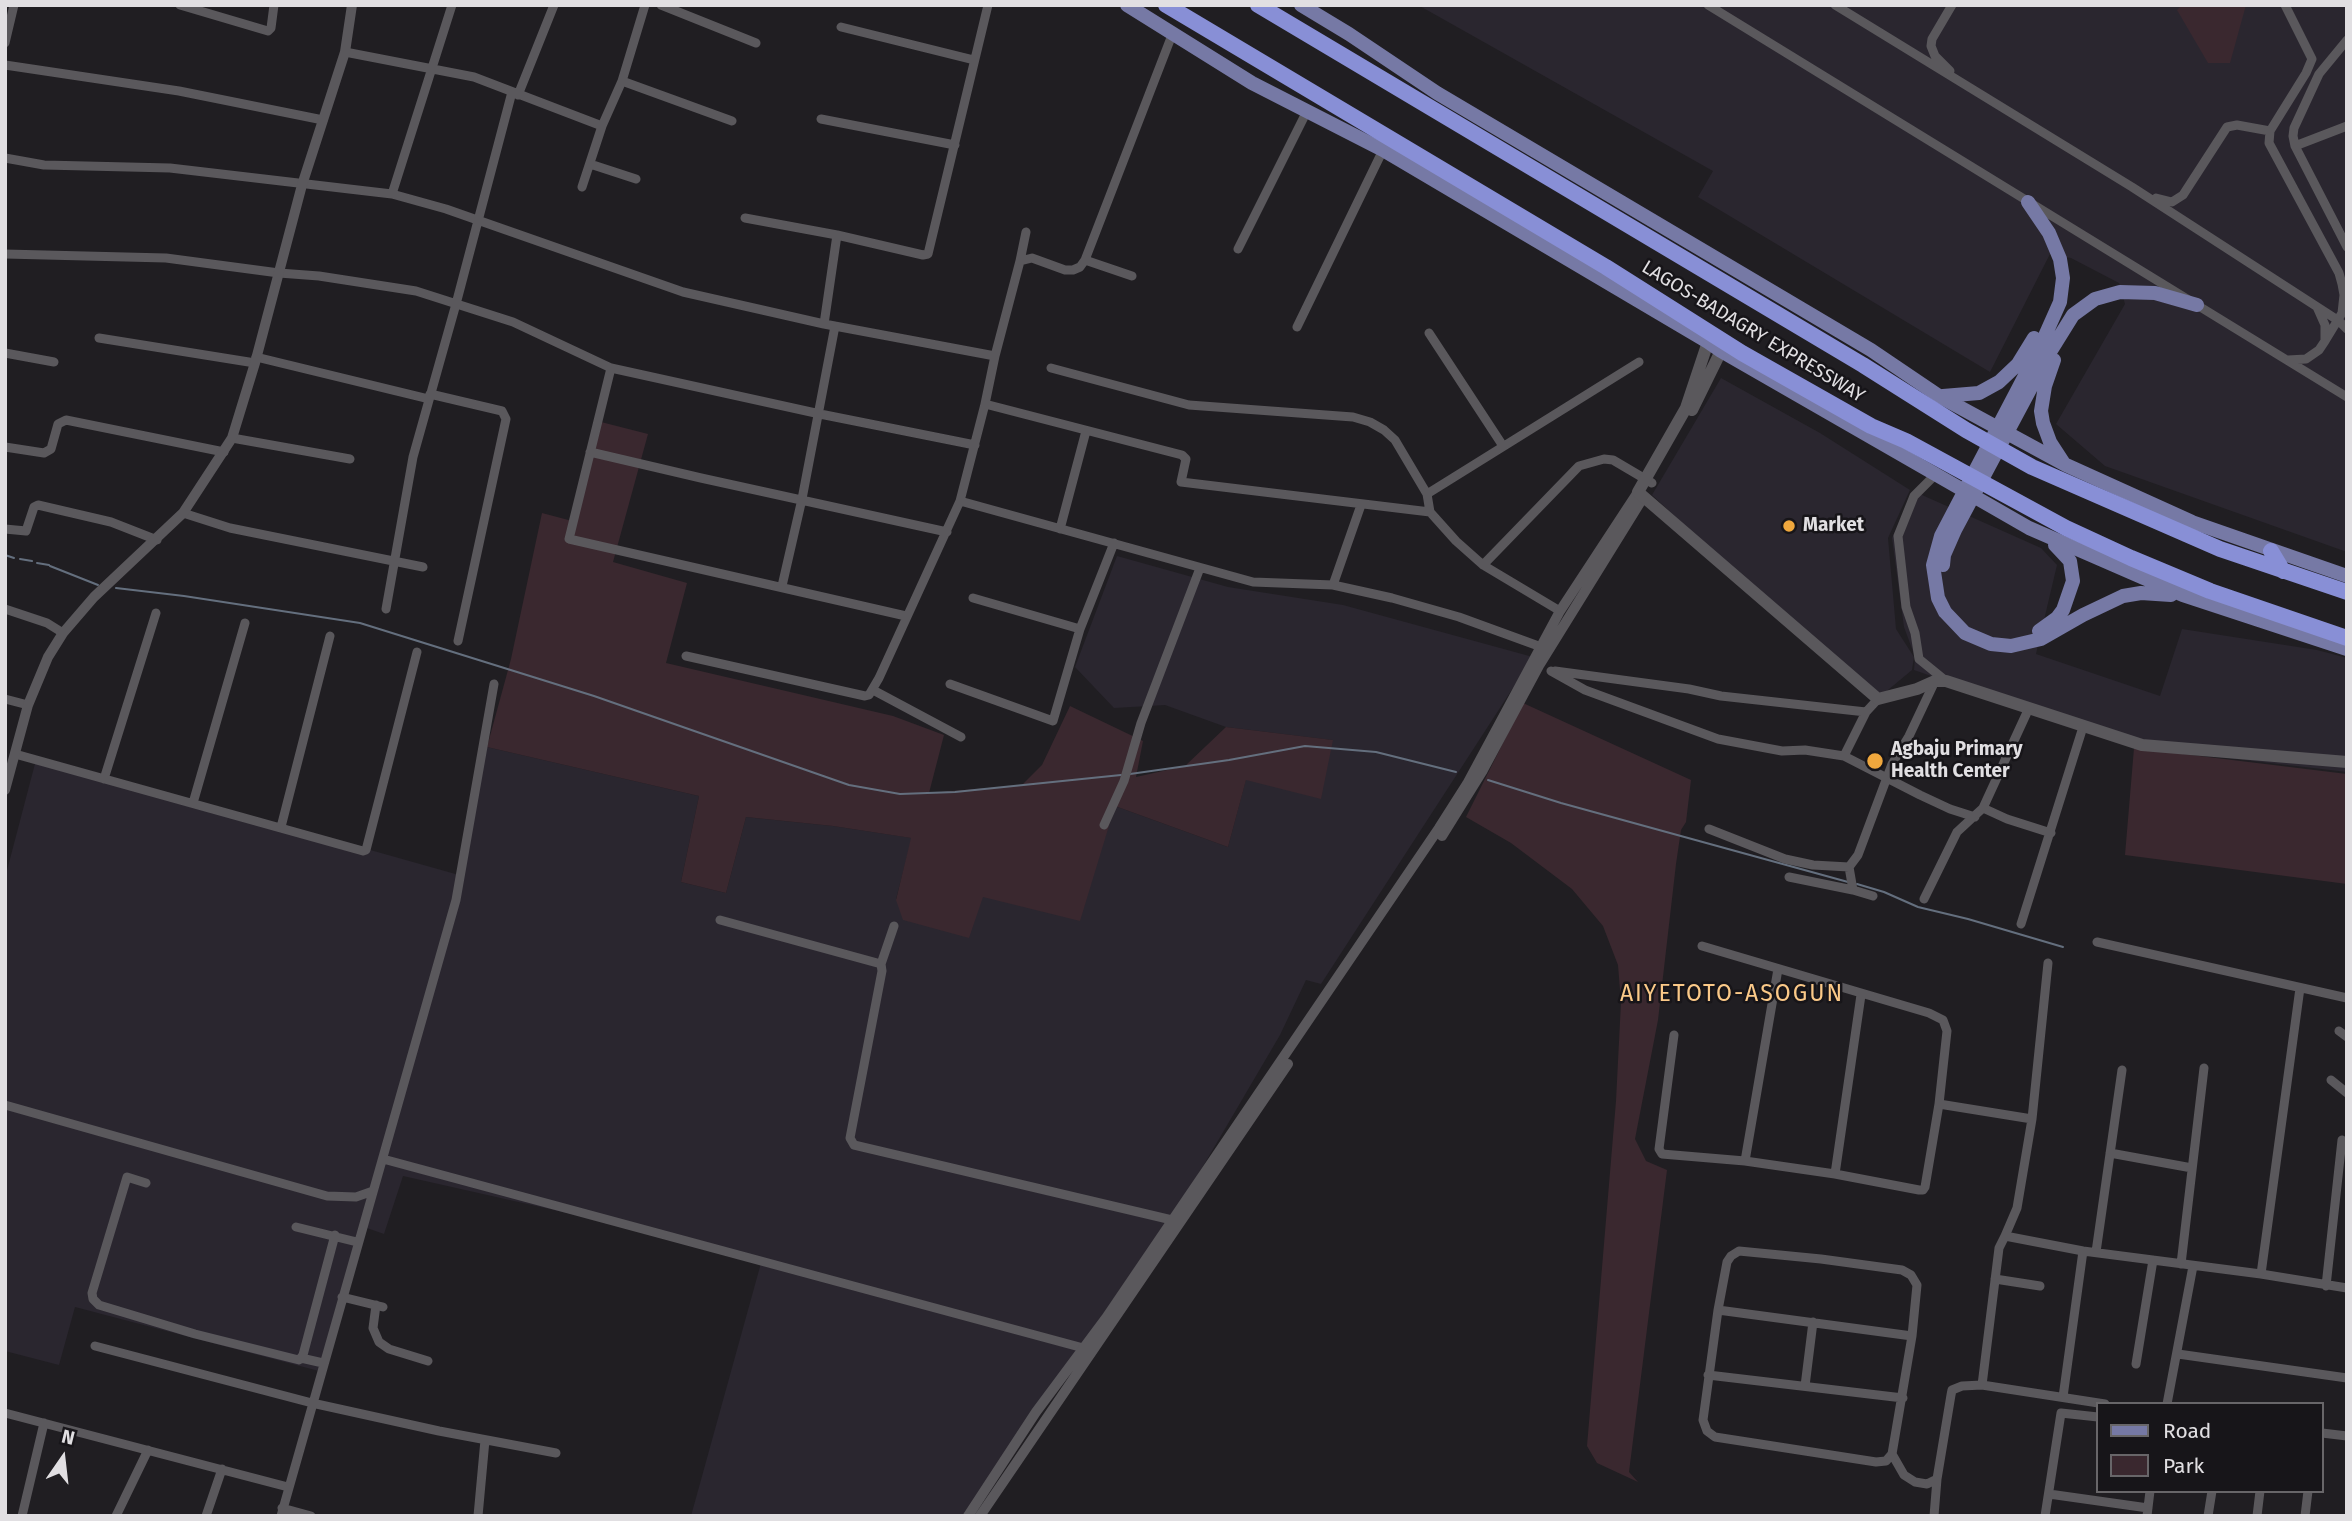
<!DOCTYPE html>
<html>
<head>
<meta charset="utf-8">
<style>
	body { margin:0 }
	#map { position:relative; width:2352px; height:1521px; overflow:hidden; background:#201e22; font-family:"Fira Sans",sans-serif }
	canvas { display:block }
	.frame { position:absolute; inset:0; border:7px solid #e1dfe2; pointer-events:none }
	.legend { position:absolute; left:2096px; top:1402px; width:228px; height:91px; box-sizing:border-box; background:#171519; border:2px solid #686669; margin:0; padding:9px 12px; list-style:none; font-size:21px; color:#e1dfe2 }
	.legend li { display:flex; align-items:center; gap:14px; height:35px }
	.legend b { width:35px; border:2px solid #686669 }
	.north { position:absolute; left:28px; top:1423px; width:70px; height:70px; -webkit-text-stroke:5px #171519; paint-order:stroke; rotate:14deg; font-size:19px; font-weight:700; line-height:28px; text-align:center; color:#e1dfe2 }
	.north::after { content:''; display:block; margin:auto; width:24px; height:32px; background:#e1dfe2; clip-path:polygon(50% 0,100% 100%,50% 72%,0 100%) }
</style>
</head>
<body>
<div id="map">
<canvas width="2352" height="1521"></canvas>
<div class="frame"></div>
<ul class="legend">
<li><b style="height:9px;background:#7679a5"></b>Road</li>
<li><b style="height:19px;background:#3a282f"></b>Park</li>
</ul>
<div class="north">N</div>
</div>
<script>
const ctx = document.querySelector('canvas').getContext('2d');
ctx.lineJoin = 'round';
function fill(path, color) { ctx.fillStyle = color; ctx.fill(path, 'evenodd'); }
const toPath = rows => new Path2D(rows.map(r => 'M' + r).join(''));
function trace(path, color, width, dash) { ctx.strokeStyle = color; ctx.lineWidth = width; ctx.lineCap = dash ? 'butt' : 'round'; ctx.setLineDash(dash || []); ctx.stroke(path); }
function label(font, color, halo, rows, align = 'center') {
  ctx.font = font + ' "Fira Sans",sans-serif'; ctx.lineWidth = 5; ctx.setLineDash([]); ctx.textBaseline = 'middle'; ctx.strokeStyle = halo; ctx.fillStyle = color; for (const [text, x, y, turn = 0] of rows) {
    ctx.save(); ctx.translate(x, y); ctx.rotate((+turn || 0) * Math.PI / 180); ctx.textAlign = isNaN(turn) ? turn : align; if (halo) ctx.strokeText(text, 0, 0); ctx.fillText(text, 0, 0); ctx.restore();
  }
}
fill(toPath([
	[1418,5,2347,5,2347,552,2105,466,2056,424,2125,304,2119,283,2071,258,2050,254,1990,372,1698,197,1713,171],
	[1721,378,1820,433,1910,490,1888,538,1896,629,1914,657,1912,670,1882,695,1752,588,1652,495],
	[1913,491,2041,548,2057,565,2036,654,2160,696,2182,629,2317,650,2347,658,2347,772,2134,747,1914,670,1915,657,1904,627,1892,538],
	[1117,556,1228,587,1343,605,1533,657,1321,984,1306,980,1280,1035,1192,1185,964,1516,691,1516,761,1263,616,1224,403,1176,384,1234,364,1227,319,1371,75,1307,59,1365,5,1351,5,878,37,756,459,875,487,747,699,796,681,882,726,893,746,817,833,826,912,838,896,899,982,897,1115,806,1228,847,1246,779,1320,798,1332,740,1226,727,1165,705,1114,708,1075,667]
]), '#2a262f');
fill(toPath([
	[2182,5,2246,5,2230,63,2208,63,2177,10],
	[601,422,648,434,613,562,687,583,666,663,893,716,944,735,929,793,1022,785,1042,765,1070,706,1143,741,1136,777,1185,766,1226,727,1333,740,1321,799,1246,780,1228,847,1115,806,1080,921,983,897,969,938,903,920,896,900,911,838,833,826,746,817,726,893,681,882,699,796,487,747,511,659,542,513,576,522],
	[1523,703,1691,780,1686,822,1681,830,1676,864,1658,1020,1635,1139,1646,1161,1667,1170,1629,1472,1638,1482,1597,1463,1587,1446,1616,1101,1621,1002,1618,965,1603,926,1572,889,1511,843,1466,817],
	[2134,748,2347,774,2347,884,2125,855]
]), '#3a282f');
trace(toPath([
	[5,555,14,558],
	[20,559,32,561],
	[37,563,49,565,43,564],
	[50,566,98,585],
	[116,588,184,596,360,623,594,696,849,785,900,794,955,792,1121,775],
	[1130,774,1229,760,1305,746,1376,752,1456,772],
	[1488,780,1561,803,1848,882],
	[1857,884,1884,892,1918,907,1968,919,2063,947]
]), '#646f7e', 2);
trace(toPath([
	[180,5,268,31,271,28,274,5],
	[661,5,756,43],
	[1708,5,2347,397],
	[1835,5,2132,187,2339,321,2347,329],
	[2285,5,2312,59,2306,73,2270,131,2269,143,2339,273,2342,284,2344,295,2342,313,2325,341],
	[841,27,974,60],
	[2347,40,2319,74,2294,128,2293,136,2295,146,2347,247],
	[5,43,14,5],
	[345,52,474,77,602,126],
	[5,65,179,91,323,120],
	[1950,71,1935,56,1931,46,1932,39,1952,5],
	[622,81,732,121],
	[518,95,554,5],
	[821,119,955,145],
	[2295,146,2347,126],
	[5,158,44,165,170,168,392,194,446,209,683,292,824,324,995,356,985,404],
	[590,164,636,179],
	[582,187,602,126,622,81,645,5],
	[392,194,452,5],
	[2156,198,2172,202,2183,195,2227,127,2237,125,2270,131],
	[745,218,837,235,923,255,928,254,988,5],
	[1238,249,1306,113],
	[5,254,166,258,279,273,319,276,416,291,513,322,611,368,820,414,975,445],
	[1085,260,1132,276],
	[1020,261,1026,232],
	[824,324,837,235],
	[1297,327,1383,150],
	[1429,333,1503,446],
	[99,338,255,363],
	[5,353,54,362],
	[995,356,1020,261,1032,258,1065,270,1073,270,1080,267,1085,260,1172,35],
	[256,357,429,399],
	[2288,360,2306,359,2319,350,2325,341,2325,325,2317,307],
	[611,368,569,539,906,616],
	[1051,368,1189,405,1353,417,1370,422,1384,430,1395,440,1427,494,1430,512,1456,541,1483,565,1560,611],
	[430,394,502,411,506,419,458,641],
	[232,438,350,459],
	[5,447,44,453,51,449,58,424,66,420,224,452],
	[590,452,701,478,947,532],
	[1934,476,1914,496,1898,536,1906,607,1915,633,1919,659,1946,681],
	[1427,494,1639,362],
	[960,501,1253,582,1333,585,1392,598,1459,617,1544,648],
	[183,513,230,528,423,567],
	[5,529,26,531,34,507,38,505,111,522,157,540],
	[1060,529,1086,431],
	[1483,565,1579,466,1604,459,1613,460,1652,483],
	[1333,585,1361,505],
	[782,586,802,499,835,326],
	[973,598,1080,629],
	[5,609,47,623,63,633],
	[386,609,413,457,456,304,512,92],
	[686,656,865,696,869,695,879,678,960,501,985,404,1182,455,1186,459,1181,482,1430,512],
	[1551,671,1585,690,1718,739,1782,751,1805,750,1844,756,1920,795,1950,809,1975,817],
	[1555,671,1689,689,1721,696,1866,712],
	[950,684,1053,721,1080,629,1114,543],
	[873,690,961,737],
	[5,699,28,705],
	[15,754,363,851,366,850,417,652],
	[1844,756,1866,712,1878,699],
	[104,779,156,613],
	[193,803,245,623],
	[1983,808,2007,819,2051,833],
	[1104,825,1124,781,1141,723,1200,568],
	[281,827,330,636],
	[1709,829,1785,859,1813,865,1849,867,1858,855,1892,764,1909,736,1935,681],
	[1849,867,1853,890,1873,896],
	[1789,877,1853,890],
	[1924,899,1957,832,1983,808,2029,708],
	[720,920,881,964,882,971,850,1138,854,1145,1172,1220],
	[2021,924,2083,727],
	[2097,942,2347,998],
	[881,964,894,926],
	[2339,1031,2347,1037],
	[1674,1035,1659,1149,1662,1154,1745,1161,1835,1174,1919,1190,1923,1190,1925,1187,1939,1104,1947,1031,1943,1020,1929,1013,1702,946],
	[2331,1080,2347,1093],
	[1939,1104,2032,1119],
	[5,1105,327,1196,356,1197,373,1191],
	[2110,1153,2192,1168],
	[383,1159,1087,1349],
	[1745,1161,1778,969],
	[1835,1174,1861,995],
	[146,1183,127,1177,92,1293,93,1299,99,1305,195,1334,299,1360,303,1355,335,1235],
	[296,1227,357,1242],
	[2005,1236,2017,1208,2032,1119,2048,963],
	[2096,1252,2122,1070],
	[2181,1264,2204,1068],
	[2261,1274,2300,988],
	[1995,1279,2040,1286],
	[2326,1286,2342,1140],
	[342,1297,383,1307],
	[376,1305,373,1328,379,1342,389,1349,428,1361],
	[1718,1310,1912,1336],
	[95,1346,312,1403,439,1431,556,1453],
	[2178,1354,2347,1378],
	[301,1358,323,1363],
	[2136,1364,2153,1260],
	[1708,1375,1903,1398],
	[1982,1385,1999,1248,2005,1236,2083,1251,2261,1274,2347,1288],
	[1805,1386,1813,1322],
	[2063,1397,2083,1251],
	[2167,1404,2193,1266],
	[5,1413,288,1487],
	[2322,1433,2347,1436],
	[1892,1454,1912,1336,1917,1285,1911,1275,1902,1270,1821,1259,1739,1251,1731,1256,1727,1262,1718,1310,1703,1420,1707,1431,1715,1437,1876,1462,1886,1461,1892,1454,1904,1475,1915,1482,1927,1484,1937,1479,1951,1395,1952,1390,1962,1386,1982,1385,2105,1404],
	[2049,1494,2148,1508],
	[282,1508,311,1516],
	[22,1516,44,1423],
	[116,1516,148,1450],
	[206,1516,222,1469],
	[281,1516,456,900,494,684],
	[478,1516,485,1440],
	[1934,1516,1937,1479],
	[2045,1516,2061,1413,2098,1417],
	[2147,1516,2150,1491],
	[2208,1516,2212,1491],
	[2257,1516,2260,1491],
	[2305,1516,2308,1491]
]), '#5a585c', 9);
trace(toPath([
	[5,790,28,705,48,657,63,633,94,597,183,513,232,438,255,363,302,185,345,52,352,5],
	[1442,836,1483,770,1540,664,1641,501],
	[968,1516,1036,1412,1106,1318,1439,828,1467,784,1560,611,1638,492],
	[980,1516,1288,1064]
]), '#5a585c', 10);
trace(toPath([
	[1708,342,1686,408,1638,492,1878,699,1917,689,1935,681,1946,681,2142,745,2347,762],
	[1692,410,1721,351]
]), '#5a585c', 12);
trace(toPath([
	[1127,5,1252,83,1383,150,1708,342,1721,351,2029,528,2183,595,2347,649],
	[1301,5,1349,34,1437,93,1871,350,1939,396,2066,465,2192,522,2347,576],
	[2028,202,2049,233,2060,259,2063,278,2060,302,2040,347,1941,536,1933,565,1938,598,1945,612,1965,633,1991,644,2011,646,2041,639,2083,615,2123,596,2141,593,2171,595],
	[2054,360,2045,386,2041,411,2043,423,2050,442,2063,462],
	[1943,396,1979,393,1999,382,2018,364,2034,338],
	[1943,565,1944,555,1955,530,2050,352,2073,315,2095,299,2120,292,2155,293,2197,305],
	[2039,631,2057,618,2063,610,2073,581,2070,561,2055,545]
]), '#7679a5', 14);
trace(toPath([
	[1166,5,1606,267,1742,353,1871,426,1906,441,2066,528,2131,558,2210,591,2347,638],
	[1258,5,1863,365,1966,430,2032,467,2220,549,2347,592],
	[2271,551,2283,571]
]), '#888fd6', 16);
for (const [x, y, r, color] of [
	[1789,526,7,"#efa73d"],
	[1875,761,9,"#efa73d"]
]) { const dot = new Path2D(); dot.arc(x, y, r, 0, 2 * Math.PI); ctx.fillStyle = color; ctx.fill(dot); trace(dot, '#171519', 2.5); }
label('19px', '#e1dfe2', '#171519', [
	["LAGOS-BADAGRY EXPRESSWAY",1753,332,31]
]);
label('bold 19px', '#e1dfe2', '#171519', [
	["Market",1803,526],
	["Agbaju Primary",1891,750],
	["Health Center",1891,772]
], 'left');
ctx.letterSpacing = '2px';
label('23px', '#fbc988', '#171519', [
	["AIYETOTO-ASOGUN",1732,995]
]);
ctx.letterSpacing = '0px';
</script>
</body>
</html>
